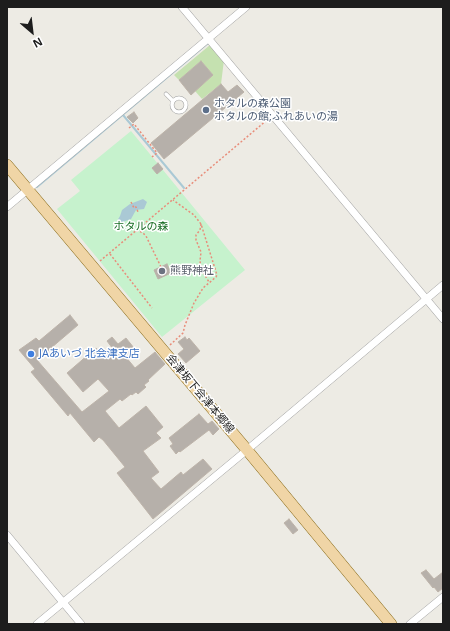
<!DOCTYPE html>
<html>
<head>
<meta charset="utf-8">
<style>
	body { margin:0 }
	#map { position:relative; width:450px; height:631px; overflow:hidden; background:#edebe4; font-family:"Open Sans",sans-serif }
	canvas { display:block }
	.frame { position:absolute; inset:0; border:8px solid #1d1d1d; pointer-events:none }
	.north { position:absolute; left:12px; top:12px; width:40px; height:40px; -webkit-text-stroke:3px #fff; paint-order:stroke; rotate:152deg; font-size:11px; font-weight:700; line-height:16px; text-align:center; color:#1d1d1d }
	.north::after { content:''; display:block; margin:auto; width:14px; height:18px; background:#1d1d1d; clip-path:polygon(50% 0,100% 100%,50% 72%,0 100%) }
</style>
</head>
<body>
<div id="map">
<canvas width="450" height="631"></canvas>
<div class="frame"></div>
<div class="north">N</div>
</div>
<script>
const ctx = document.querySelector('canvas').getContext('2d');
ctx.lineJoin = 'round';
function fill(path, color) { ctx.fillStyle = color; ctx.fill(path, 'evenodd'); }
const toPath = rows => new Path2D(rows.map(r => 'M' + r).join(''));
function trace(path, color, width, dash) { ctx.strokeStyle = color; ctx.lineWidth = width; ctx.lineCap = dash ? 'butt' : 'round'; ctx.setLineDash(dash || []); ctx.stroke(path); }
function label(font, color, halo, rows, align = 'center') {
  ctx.font = font + ' "Open Sans","Noto Sans JP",sans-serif'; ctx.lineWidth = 3; ctx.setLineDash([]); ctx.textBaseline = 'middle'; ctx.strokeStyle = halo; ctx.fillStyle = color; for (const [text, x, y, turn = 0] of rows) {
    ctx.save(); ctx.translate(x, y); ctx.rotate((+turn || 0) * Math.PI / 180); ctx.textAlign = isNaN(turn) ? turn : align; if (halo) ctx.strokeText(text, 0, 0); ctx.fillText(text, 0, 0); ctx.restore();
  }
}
fill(toPath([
	[210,45,224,60,221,84,202,99,195,91,213,75,201,61,179,80,174,75]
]), '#c5e1b0');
fill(toPath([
	[131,131,245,270,162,337,57,209,80,191,71,180]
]), '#c6f2cd');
fill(toPath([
	[143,199,147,202,144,209,136,210,131,219,117,224,117,221,120,216,122,210,130,204]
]), '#aac9d5');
trace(toPath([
	[123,115,184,188],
	[37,187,208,43]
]), '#aac9d5', 2);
const building = toPath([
	[201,61,213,75,191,95,179,80,201,61],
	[221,84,228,92,237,85,244,92,164,159,151,143,221,84],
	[134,112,138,118,133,123,127,117,134,112],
	[158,163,163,169,157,174,152,168,158,163],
	[167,264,171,273,158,279,154,270,167,264],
	[70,315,78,325,37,360,82,412,109,391,98,379,83,392,67,373,96,348,103,357,113,349,107,341,112,337,118,344,126,338,134,348,125,356,135,368,155,352,165,364,148,380,149,381,144,385,146,387,138,394,136,392,132,395,131,394,122,401,120,399,105,411,119,428,146,406,163,427,156,433,161,438,143,451,159,472,151,478,161,489,181,472,183,475,203,459,212,469,153,519,117,473,125,467,103,440,99,437,94,442,70,413,68,416,31,372,35,369,19,350,36,338,39,341,70,315],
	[185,337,187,340,189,338,200,351,186,363,178,354,184,349,178,342,185,337],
	[199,414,208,424,212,421,219,429,213,435,209,430,180,452,179,451,176,454,170,446,173,444,169,438,199,414],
	[289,519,298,530,293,534,284,523,289,519],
	[426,570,434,579,443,572,443,588,438,592,434,587,433,588,421,573,426,570]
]);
fill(building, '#b6b0aa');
trace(building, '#bdb3a9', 1);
const service = toPath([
	[166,94,173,101],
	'172 105a7 7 0 1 1 14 0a7 7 0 1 1-14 0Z'
]);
const minor = toPath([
	[182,7,443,319],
	[7,207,246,7],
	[7,535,81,624],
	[37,624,247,450,443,285],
	[410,624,443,597]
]);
const primary = toPath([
	[7,165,247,450,391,624]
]);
trace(service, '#9e9e9e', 4.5);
trace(minor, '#9e9e9e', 8);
trace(primary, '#846612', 12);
trace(toPath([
	[129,128,134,124,157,153,152,157],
	[131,202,134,208,136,207,138,212],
	[201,224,200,230,196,235,196,240,201,252,200,261,201,269,209,282],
	[136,231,142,232,146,236,161,267],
	[110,254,152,308],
	[100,261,267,120],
	[170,345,183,333,185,325,194,303,203,288,216,277,217,275,201,224,194,215,173,200]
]), '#e88d7a', 1.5, [2, 2]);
trace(service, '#fff', 3.5);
trace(minor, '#fff', 7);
trace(primary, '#f0d5a6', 11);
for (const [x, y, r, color] of [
	[206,110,4,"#5c6f8a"],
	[162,271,4,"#6b7280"],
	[31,354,4,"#3f7fe0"]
]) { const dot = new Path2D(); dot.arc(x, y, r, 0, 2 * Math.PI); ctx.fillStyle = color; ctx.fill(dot); trace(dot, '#fff', 1.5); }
label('11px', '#4e5e75', '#fff', [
	["ホタルの森公園",214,104],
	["ホタルの館;ふれあいの湯",214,117]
], 'left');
label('11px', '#196e25', '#fff', [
	["ホタルの森",141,227]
]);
label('11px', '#5b616d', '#fff', [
	["熊野神社",170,271]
], 'left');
label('11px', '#366cbe', '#fff', [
	["JAあいづ 北会津支店",39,354]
], 'left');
label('11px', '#1d1d1d', '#fff', [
	["会津坂下会津本郷線",200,394,50]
]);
</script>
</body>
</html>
